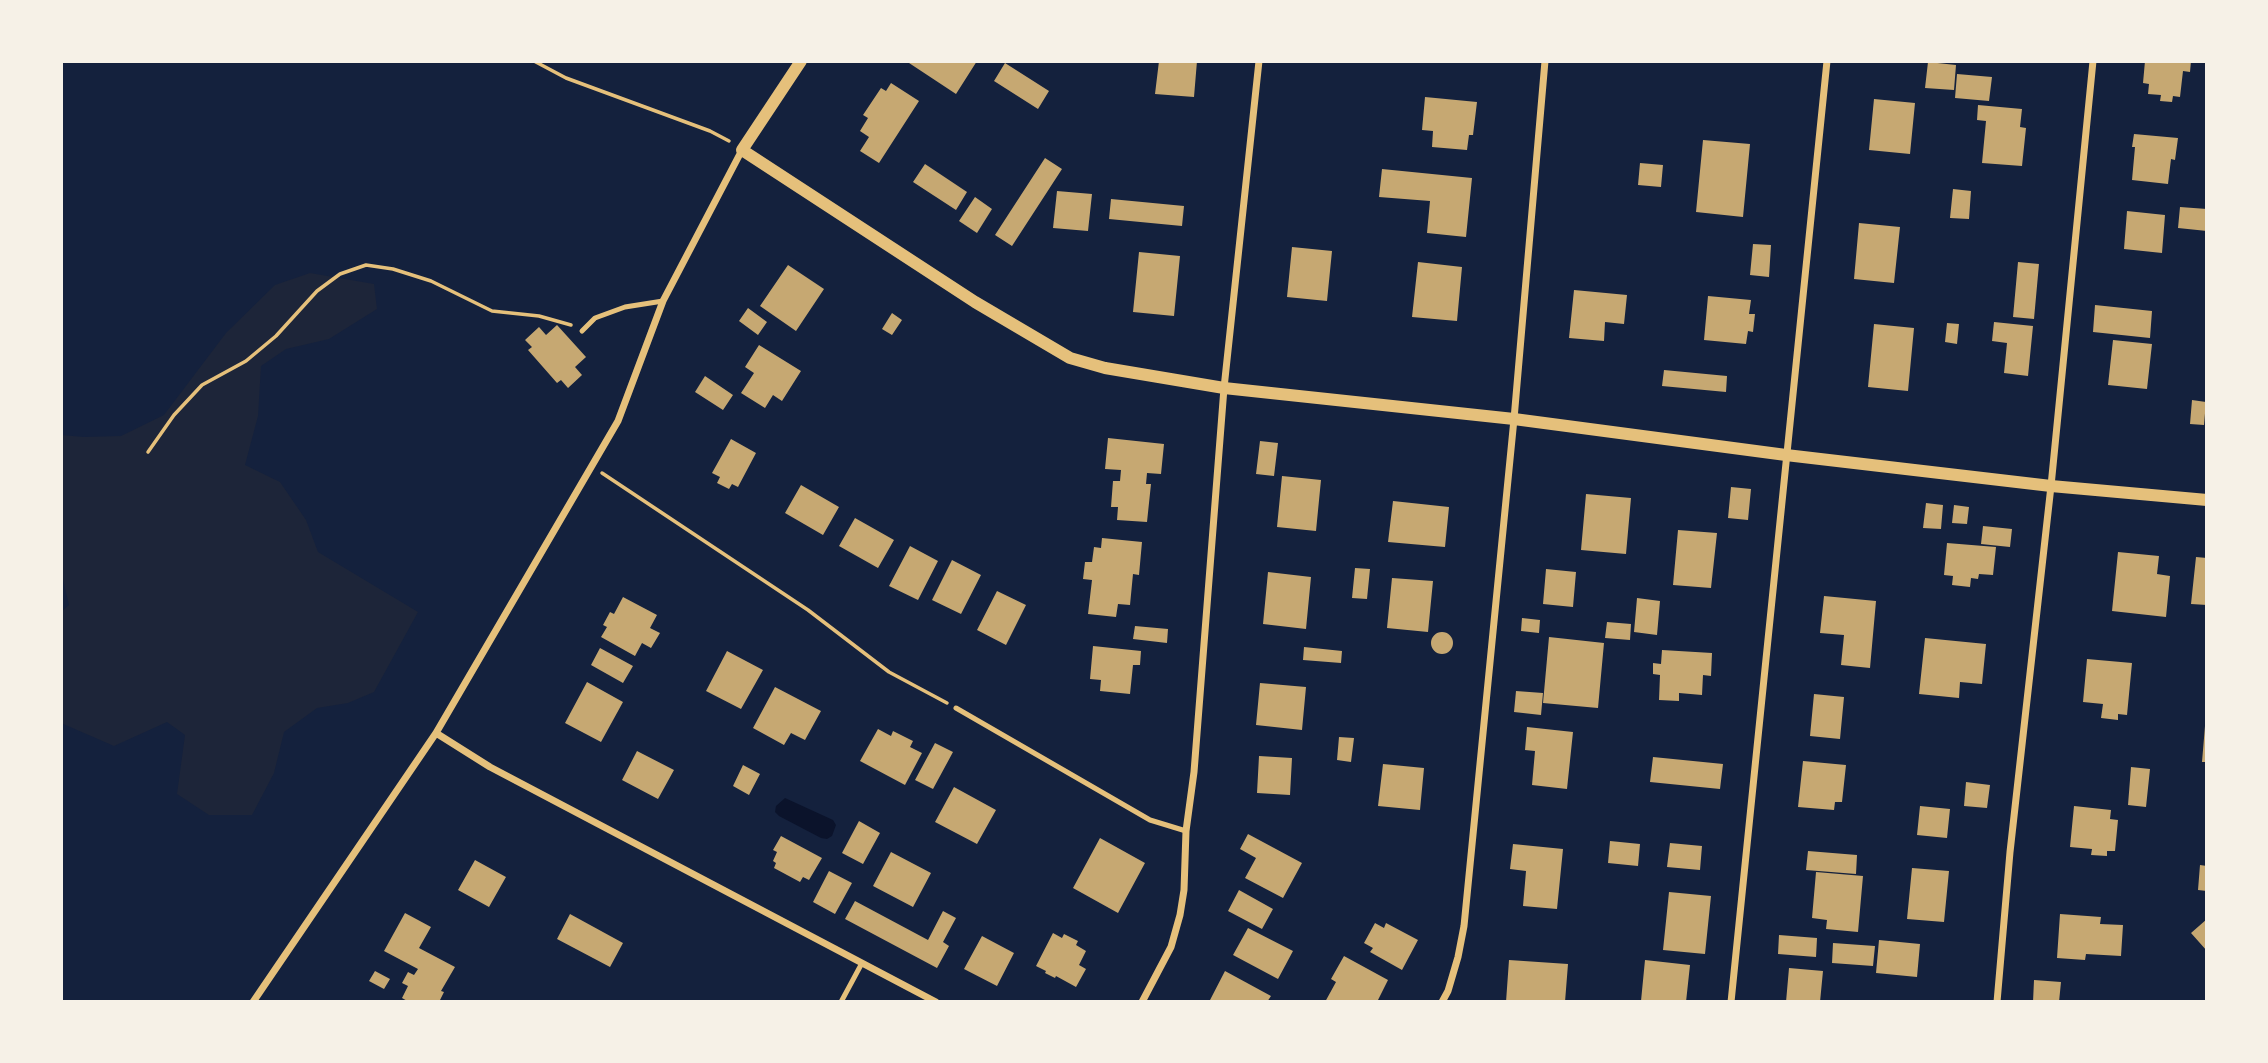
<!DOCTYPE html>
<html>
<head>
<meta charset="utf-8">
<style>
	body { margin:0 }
	#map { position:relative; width:2268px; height:1063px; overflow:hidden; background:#14213d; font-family:"PT Sans Narrow",sans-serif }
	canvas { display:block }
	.frame { position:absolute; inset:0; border:63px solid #f6f1e7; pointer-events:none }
</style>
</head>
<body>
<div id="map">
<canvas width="2268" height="1063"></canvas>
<div class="frame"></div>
</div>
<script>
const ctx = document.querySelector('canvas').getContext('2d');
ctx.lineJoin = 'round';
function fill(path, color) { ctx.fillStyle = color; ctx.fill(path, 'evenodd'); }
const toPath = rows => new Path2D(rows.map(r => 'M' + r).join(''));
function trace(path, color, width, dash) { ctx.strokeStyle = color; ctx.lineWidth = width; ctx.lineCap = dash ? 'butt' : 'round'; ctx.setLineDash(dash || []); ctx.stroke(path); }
fill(toPath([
	[310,273,374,284,377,309,329,339,286,349,261,366,258,416,245,465,280,482,306,520,318,552,418,612,374,692,348,703,317,708,284,732,274,773,252,815,209,815,177,794,185,735,167,722,114,746,61,723,61,612,69,605,61,571,61,435,84,437,121,436,164,415,226,333,275,285]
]), '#1d2539');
fill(toPath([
	[785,798,833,820,836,825,832,836,827,839,821,838,779,816,775,812,776,806]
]), '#0b132b');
fill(toPath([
	[906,61,977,61,956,94],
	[1159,61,1197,61,1194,97,1155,94],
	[2145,61,2191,61,2190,72,2183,71,2180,97,2173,96,2172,102,2160,101,2161,95,2148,94,2149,84,2143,83],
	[1928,62,1956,65,1954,90,1925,88],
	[1005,63,1049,91,1038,109,994,81],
	[1957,74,1992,77,1989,101,1955,98],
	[891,83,919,101,879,163,860,151,869,137,860,131,868,118,863,115,881,88,886,91],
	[1425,97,1477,102,1473,135,1469,135,1467,150,1432,147,1433,131,1422,130],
	[1874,99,1915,103,1910,154,1869,150],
	[1978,105,2022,109,2020,127,2026,128,2022,166,1982,163,1986,121,1977,120],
	[2134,134,2178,138,2175,160,2171,159,2168,184,2132,180,2135,147,2132,147],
	[1703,140,1750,144,1743,217,1696,212],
	[1045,158,1062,169,1012,246,995,235],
	[1640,163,1663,165,1661,187,1638,185],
	[925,164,967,192,956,210,913,182],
	[1382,169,1472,178,1466,237,1427,233,1430,201,1379,197],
	[1953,189,1971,191,1969,219,1950,218],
	[1057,191,1092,194,1088,231,1053,228],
	[975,197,992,209,977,233,959,221],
	[1111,199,1184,206,1182,226,1109,219],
	[2180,207,2207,209,2207,231,2178,228],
	[2127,211,2165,215,2162,253,2124,249],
	[1859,223,1900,227,1894,283,1854,279],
	[1753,244,1771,245,1769,277,1750,275],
	[1292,247,1332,251,1327,301,1287,297],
	[1139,252,1180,256,1174,316,1133,312],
	[1418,262,1462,267,1457,321,1412,317],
	[2018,262,2039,264,2034,319,2013,317],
	[788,265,824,289,796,331,760,306],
	[1574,290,1627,295,1624,324,1605,322,1604,341,1569,338],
	[1708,296,1751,300,1749,314,1755,314,1753,332,1748,331,1746,344,1704,340],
	[2095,305,2152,311,2150,338,2093,332],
	[748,308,767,322,758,335,739,321],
	[892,313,902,320,892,335,882,329],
	[1994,322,2033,326,2028,376,2004,373,2007,343,1992,341],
	[1947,323,1959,324,1957,344,1945,342],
	[1874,324,1914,328,1908,391,1868,387],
	[557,325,586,357,575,367,582,375,568,388,561,380,557,383,528,350,532,347,525,340,539,327,546,335],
	[2113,340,2152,344,2147,389,2108,385],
	[759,345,801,371,782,401,773,395,765,408,741,393,754,373,745,367],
	[1664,370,1727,376,1726,392,1662,386],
	[705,376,733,395,723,410,695,392],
	[2192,400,2206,402,2204,425,2190,424],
	[1108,438,1164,444,1161,474,1147,473,1146,484,1151,484,1147,522,1117,520,1118,507,1111,507,1113,481,1120,481,1121,470,1105,469],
	[731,439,756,453,738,487,732,484,729,489,717,483,720,477,712,473],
	[1260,441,1278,443,1274,476,1256,474],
	[1282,476,1321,480,1316,531,1277,527],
	[801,485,839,507,823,535,785,513],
	[1731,487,1751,489,1748,520,1728,518],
	[1586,494,1631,498,1626,554,1581,550],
	[1393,501,1449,507,1445,547,1388,542],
	[1926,503,1943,505,1941,529,1923,528],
	[1954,505,1969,507,1967,524,1952,523],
	[855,518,894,540,878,568,839,546],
	[1983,526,2012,529,2010,547,1981,544],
	[1678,530,1717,533,1711,588,1673,585],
	[1102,538,1142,542,1139,575,1133,574,1130,605,1118,604,1116,617,1088,614,1092,580,1083,579,1085,562,1092,562,1094,547,1101,548],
	[1947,543,1996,547,1993,575,1979,574,1978,579,1971,578,1970,587,1952,585,1953,576,1944,575],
	[910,546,938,561,918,600,889,586],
	[2118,552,2159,556,2157,574,2170,576,2166,617,2112,611],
	[2196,557,2207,558,2207,605,2191,604],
	[952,560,981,575,961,614,932,600],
	[1355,568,1370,569,1367,599,1352,598],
	[1546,569,1576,572,1573,607,1543,604],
	[1268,572,1311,577,1306,629,1263,624],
	[1392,578,1433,581,1428,632,1387,628],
	[997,591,1026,605,1006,645,977,630],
	[1824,596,1876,601,1870,668,1841,665,1844,635,1820,633],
	[623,597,657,615,650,628,660,633,651,648,642,643,635,656,601,637,607,627,603,625,610,612,614,614],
	[1637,598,1660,601,1657,635,1634,632],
	[1522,618,1540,620,1539,633,1521,631],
	[1607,622,1631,624,1630,640,1605,638],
	[1135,626,1168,629,1167,643,1133,639],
	'1431 643a11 11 0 1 1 22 0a11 11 0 1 1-22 0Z',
	[1549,637,1604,643,1598,708,1543,703],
	[1925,638,1986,644,1982,684,1960,682,1959,698,1919,694],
	[1093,646,1141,651,1140,665,1133,665,1130,694,1100,691,1101,680,1090,679],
	[1304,647,1342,651,1341,663,1303,660],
	[600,648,633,666,623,683,591,665],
	[1662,650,1712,653,1711,676,1703,675,1702,695,1679,693,1679,701,1659,700,1660,675,1653,674,1653,663,1661,664],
	[727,651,763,670,741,709,706,691],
	[2087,659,2132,663,2127,715,2118,714,2118,720,2101,718,2103,704,2083,702],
	[587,682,623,702,601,742,565,723],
	[1260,683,1306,687,1302,730,1256,725],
	[775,687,821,711,805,740,791,733,784,745,753,728],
	[1516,691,1543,693,1541,715,1514,712],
	[1814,694,1844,697,1840,739,1810,736],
	[2205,726,2207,726,2207,762,2202,762],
	[1527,727,1573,732,1567,789,1532,785,1535,751,1525,750],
	[878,729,891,736,893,731,913,741,910,747,922,753,905,785,860,761],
	[1339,737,1354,738,1351,762,1337,760],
	[935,743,953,752,933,789,915,780],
	[637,751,674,770,658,799,622,780],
	[1259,756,1292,758,1290,795,1257,793],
	[1653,757,1723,764,1720,789,1650,782],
	[1803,761,1846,765,1842,802,1835,802,1834,810,1798,807],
	[1383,764,1424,768,1420,810,1378,806],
	[743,765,760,774,749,795,733,786],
	[2131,767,2150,769,2146,807,2128,805],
	[1966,782,1990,785,1987,808,1964,806],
	[954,787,996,810,977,844,935,822],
	[1920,806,1950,809,1947,838,1917,835],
	[2074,806,2111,810,2110,819,2118,820,2115,851,2107,851,2107,856,2091,855,2092,849,2070,847],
	[859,821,880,833,863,864,842,853],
	[1248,834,1302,863,1283,898,1245,878,1256,858,1240,849],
	[781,836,822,858,809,880,803,877,800,882,774,868,776,863,773,861,777,852,773,850],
	[1100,838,1145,863,1118,913,1073,888],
	[1610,841,1640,844,1638,866,1608,863],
	[1670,843,1702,846,1700,870,1667,867],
	[1513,844,1563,849,1557,909,1523,906,1526,871,1510,869],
	[1808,851,1857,855,1856,874,1806,870],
	[891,852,931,873,913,907,873,886],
	[475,860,506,877,489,907,458,890],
	[2200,865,2207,866,2207,891,2198,890],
	[1912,868,1949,871,1944,922,1907,919],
	[829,871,852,883,835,914,813,902],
	[1816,872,1863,876,1858,932,1826,929,1827,920,1812,918],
	[1239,890,1273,909,1262,929,1228,911],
	[1669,892,1711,896,1705,954,1663,950],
	[855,901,928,940,943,911,956,918,943,942,949,946,937,968,845,919],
	[405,913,431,927,419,948,455,967,441,991,444,992,439,1002,409,1002,402,998,408,986,402,983,408,972,414,975,418,969,384,951],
	[570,914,623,943,610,967,557,939],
	[2060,914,2101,917,2100,924,2123,925,2121,956,2086,954,2085,960,2057,958],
	[2207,919,2207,951,2191,933],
	[1375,923,1384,928,1386,923,1418,940,1402,970,1370,952,1373,948,1364,943],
	[1248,928,1293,951,1278,979,1233,955],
	[1053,933,1062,938,1064,934,1078,941,1076,945,1086,951,1079,965,1086,969,1076,987,1056,976,1055,978,1045,973,1046,971,1036,966],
	[1779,935,1817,938,1816,957,1778,954],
	[982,936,1014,953,997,986,964,969],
	[1879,940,1920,944,1917,977,1876,973],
	[1833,943,1875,946,1873,966,1832,963],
	[1344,956,1388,980,1377,1002,1325,1002,1336,982,1331,979],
	[1509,960,1568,964,1565,1002,1506,1002],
	[1645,960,1690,965,1686,1002,1641,1001],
	[1789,968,1823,971,1820,1002,1786,1002],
	[375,971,390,979,384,989,369,981],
	[1225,971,1271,996,1267,1002,1209,1002],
	[2034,980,2061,982,2059,1002,2033,1002]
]), '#c6a872');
trace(toPath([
	[534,61,566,78,710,131,729,141],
	[148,452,174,415,202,385,246,361,276,336,317,291,340,274,366,265,393,269,431,281,492,311,539,316,571,325],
	[602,473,808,610,889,672,947,703]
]), '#e5c07b', 3.5);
trace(toPath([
	[582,331,595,318,625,307,663,301],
	[956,708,1150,820,1186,831],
	[841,1002,862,963]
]), '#e5c07b', 5);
trace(toPath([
	[436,733,490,767,936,1002],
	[253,1002,436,733,618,421,663,301,742,150],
	[1142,1002,1171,947,1180,915,1184,890,1186,831,1194,772,1224,388,1259,61],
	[1442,1002,1448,991,1458,957,1464,926,1514,419,1545,61],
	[1731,1002,1827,61],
	[1997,1002,2010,852,2051,486,2093,61]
]), '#e5c07b', 7);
trace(toPath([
	[801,61,742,150,975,302,1070,358,1105,368,1224,388,1514,419,1786,455,2051,486,2207,500]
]), '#e5c07b', 12);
</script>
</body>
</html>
